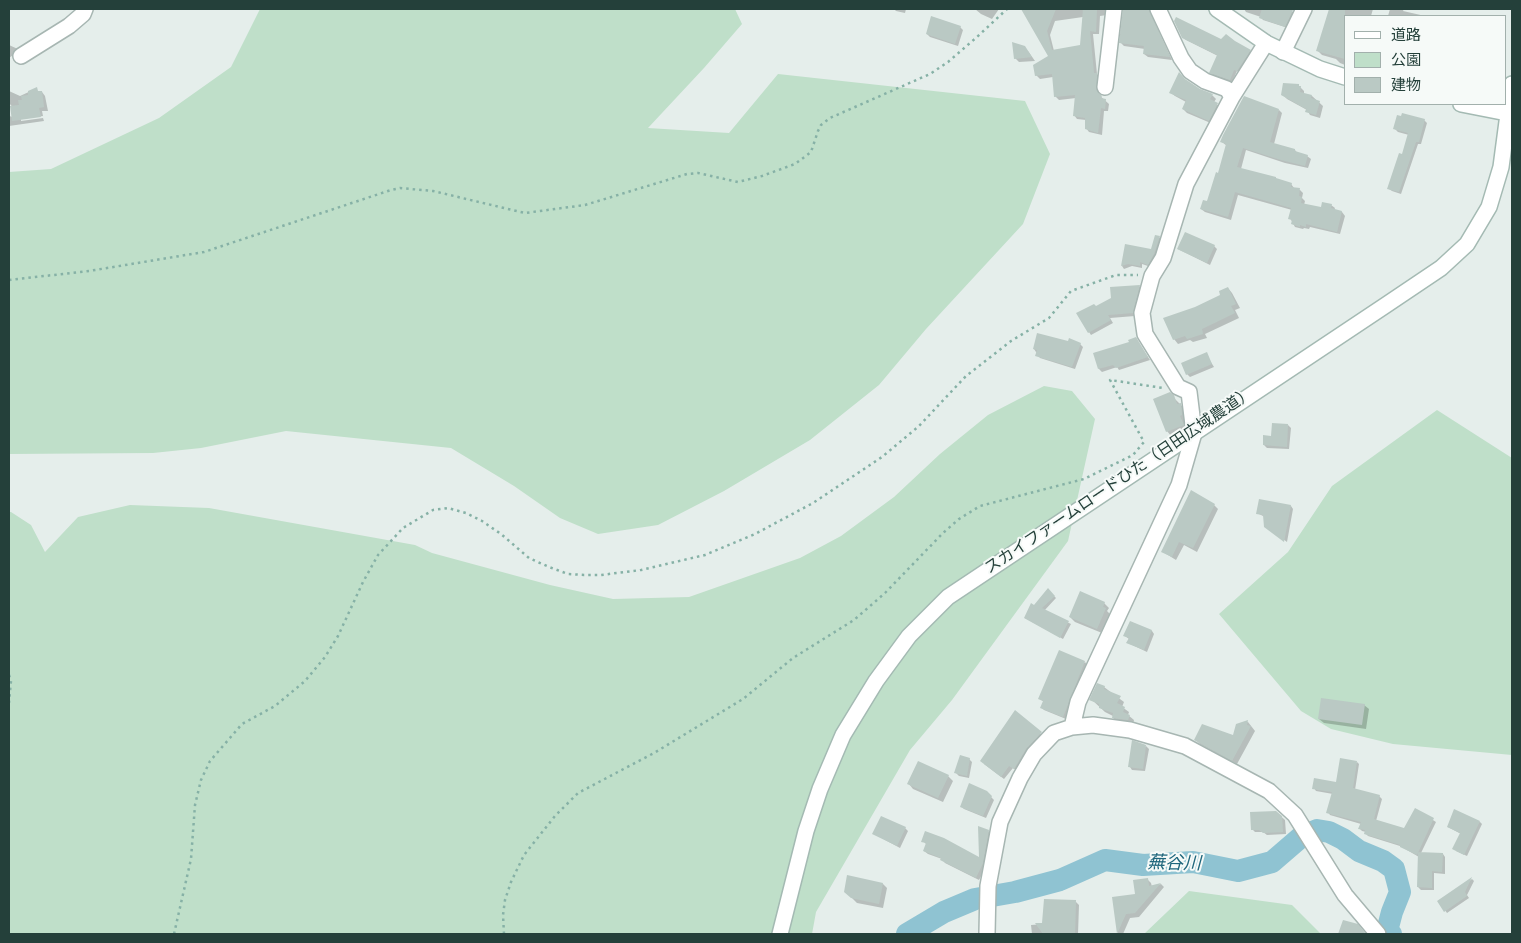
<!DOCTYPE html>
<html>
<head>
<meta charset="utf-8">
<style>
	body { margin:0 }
	#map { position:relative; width:1521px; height:943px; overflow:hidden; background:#e5eeeb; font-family:Overpass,"Noto Sans JP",sans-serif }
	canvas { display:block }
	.frame { position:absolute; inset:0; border:10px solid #24403a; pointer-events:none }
	.legend { position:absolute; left:1344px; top:15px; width:162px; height:90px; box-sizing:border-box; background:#f6faf8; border:1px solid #a2b0ac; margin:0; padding:6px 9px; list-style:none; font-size:15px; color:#24403a }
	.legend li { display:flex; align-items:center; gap:10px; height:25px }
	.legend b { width:25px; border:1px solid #a2b0ac }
</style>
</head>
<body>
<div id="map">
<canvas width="1521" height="943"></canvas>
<div class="frame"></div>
<ul class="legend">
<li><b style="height:6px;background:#fff"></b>道路</li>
<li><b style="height:14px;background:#bfdfc9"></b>公園</li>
<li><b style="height:14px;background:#bac9c4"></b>建物</li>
</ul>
</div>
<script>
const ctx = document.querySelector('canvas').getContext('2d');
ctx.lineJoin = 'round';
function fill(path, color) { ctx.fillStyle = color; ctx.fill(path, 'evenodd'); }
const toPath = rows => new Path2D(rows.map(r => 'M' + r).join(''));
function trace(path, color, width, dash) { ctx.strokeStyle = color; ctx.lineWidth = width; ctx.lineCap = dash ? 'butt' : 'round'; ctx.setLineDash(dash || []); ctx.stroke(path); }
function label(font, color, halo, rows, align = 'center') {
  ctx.font = font + ' Overpass,"Noto Sans JP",sans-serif'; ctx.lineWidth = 4; ctx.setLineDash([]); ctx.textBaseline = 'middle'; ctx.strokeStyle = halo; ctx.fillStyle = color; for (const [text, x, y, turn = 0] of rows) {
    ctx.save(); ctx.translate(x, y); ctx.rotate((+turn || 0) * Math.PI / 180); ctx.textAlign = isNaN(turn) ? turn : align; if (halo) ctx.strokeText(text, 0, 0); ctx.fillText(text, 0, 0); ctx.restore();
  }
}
fill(toPath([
	[260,9,735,9,742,24,704,68,648,128,729,133,778,74,1025,101,1050,154,1023,224,926,329,879,385,810,440,724,491,658,525,598,534,560,518,514,486,451,448,286,431,201,448,153,453,9,454,9,172,51,169,159,118,231,67],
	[1044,386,1072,391,1095,419,1068,541,952,700,910,750,816,912,812,934,9,934,9,512,11,512,31,525,45,552,78,517,130,505,209,508,415,545,432,553,550,585,613,599,689,597,800,558,841,536,894,497,940,454,988,415],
	[1437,410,1512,458,1512,755,1393,744,1331,729,1301,711,1219,614,1288,552,1332,486],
	[1189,891,1292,905,1321,934,1144,934]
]), '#bfdfc9');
fill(toPath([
	[894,9,906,9,905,13,896,11],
	[975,9,999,9,992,19,981,14],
	[1022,9,1109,9,1107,15,1100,16,1099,34,1093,34,1097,74,1100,78,1099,95,1109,104,1108,111,1104,111,1102,135,1089,132,1086,128,1086,120,1077,119,1074,115,1076,98,1059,100,1055,96,1053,77,1040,79,1036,75,1049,56],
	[1083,17,1081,46,1054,51,1050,35,1055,21],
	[1124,9,1147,9,1145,13,1147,14,1150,9,1153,9,1152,18,1172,60,1148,57,1144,54,1145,49,1124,46,1121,43],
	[1244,9,1287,9,1295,13,1288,28,1263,20,1261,17,1246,12],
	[1330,9,1373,9,1371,16,1372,16,1345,16,1345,65,1340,63,1336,59,1322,55,1318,51],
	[1390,9,1404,9,1403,11,1425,16,1388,16],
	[960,27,963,30,958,46,930,37,927,34],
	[1183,37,1222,41,1250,51,1253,53,1240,73,1237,71,1232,82,1213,75,1211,72,1218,56,1186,40],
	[9,45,20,50,9,58],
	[1028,51,1035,61,1019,62,1015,58],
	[1300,87,1304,91,1304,94,1312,96,1323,106,1320,118,1310,115,1307,110,1287,99,1283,95],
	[33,90,42,92,45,96,48,111,42,111,43,116,23,119,9,103,9,91,20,96],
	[1199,90,1212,95,1216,99,1214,102,1221,108,1213,124,1187,113,1183,109,1186,102,1175,96,1171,93],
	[1279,110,1282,113,1274,144,1295,150,1298,154,1307,156,1311,159,1308,168,1285,163,1246,150,1241,169,1291,184,1294,188,1300,190,1303,193,1302,198,1305,201,1304,205,1322,209,1331,205,1335,208,1334,211,1342,212,1345,216,1340,234,1310,227,1309,229,1304,228,1303,229,1295,227,1290,218,1292,210,1238,195,1231,220,1205,212,1201,209,1207,202,1219,174,1227,146,1222,142],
	[9,116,21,119,21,121,43,118,44,121,9,126],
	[1424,120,1427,123,1421,144,1418,144,1401,194,1392,191,1389,189,1403,156,1409,135,1398,132,1395,129],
	[1159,237,1162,240,1157,257,1151,267,1142,264,1142,268,1132,266,1124,269,1122,266,1126,245,1152,250],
	[1214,246,1217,249,1210,265,1178,249],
	[1139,286,1142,289,1135,316,1110,318,1113,323,1091,335,1089,332,1096,308],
	[1228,288,1232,293,1240,308,1235,310,1239,318,1205,334,1207,338,1193,342,1190,340,1178,344,1174,339,1195,308,1222,296],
	[1136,339,1150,360,1119,370,1117,367,1102,372,1099,369,1095,353,1131,343],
	[1080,344,1083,347,1075,369,1040,358,1034,349],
	[1206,354,1214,367,1190,377,1187,374],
	[1170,394,1185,409,1186,420,1184,420,1187,430,1171,436,1167,431],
	[1288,425,1291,428,1289,449,1267,448,1264,445],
	[1214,505,1218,509,1197,552,1184,545,1176,560,1163,552],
	[1291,506,1293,509,1287,542,1267,527,1265,517,1257,513],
	[1048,590,1056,598,1044,611,1071,624,1063,639,1025,618],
	[1104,603,1109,608,1107,611,1110,614,1102,633,1075,622,1070,617],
	[1131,622,1152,631,1154,634,1147,652,1128,643,1129,639,1125,636],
	[1085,662,1087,665,1066,719,1044,710,1042,708,1044,702,1040,699],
	[1104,687,1124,702,1122,707,1129,712,1128,715,1134,720,1133,724,1118,722,1113,718,1113,716,1105,712,1091,699],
	[1364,705,1369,709,1366,729,1324,723,1319,719],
	[1016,712,1043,736,1017,771,1013,768,1004,779,984,764],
	[1248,722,1255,731,1237,764,1200,744,1196,740,1234,737,1237,725],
	[1146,746,1149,749,1145,771,1132,770,1130,767],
	[969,759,972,762,969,778,959,776,956,773],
	[1357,762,1359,764,1355,790,1379,796,1382,799,1376,821,1404,829,1416,809,1436,822,1421,853,1443,854,1445,857,1445,874,1434,873,1434,890,1421,890,1418,887,1419,857,1400,846,1368,836,1366,834,1366,832,1362,831,1360,829,1361,824,1330,815,1328,812,1333,794,1316,791,1314,788,1337,783],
	[948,776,953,781,943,802,913,789,909,784],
	[986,792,994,800,986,818,964,809,961,806],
	[1276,812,1285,820,1286,834,1267,835,1263,832,1255,832,1253,830],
	[1480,822,1482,824,1467,856,1456,851,1461,834,1448,827],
	[905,828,908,831,900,848,874,834],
	[988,831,992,834,986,867,979,880,945,863,942,859,928,854,924,851,927,845,923,841,981,859],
	[1147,879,1151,883,1152,887,1161,884,1164,887,1139,917,1130,918,1123,934,1118,934,1113,898,1136,895],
	[1472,879,1474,881,1467,895,1469,898,1447,913,1439,902],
	[883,884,887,888,883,908,857,903,845,891],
	[1076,902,1079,905,1078,934,1032,934,1031,925,1044,924]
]), '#0003');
trace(toPath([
	[907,934,944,912,975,899,1015,892,1060,880,1105,860,1143,865,1193,862,1238,871,1272,862,1301,837,1317,830,1329,832,1343,839,1359,851,1383,861,1394,869,1400,892,1392,912,1387,931,1391,934]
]), '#8fc3d2', 22);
fill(toPath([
	[1021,9,1056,9,1047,31,1052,50,1080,45,1083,9,1097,9,1096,32,1090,31,1094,73,1097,73,1097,91,1102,96,1101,98,1106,99,1105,109,1101,108,1098,133,1085,129,1085,118,1073,116,1075,95,1054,97,1052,74,1035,76,1033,65,1048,56],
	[1123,9,1149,9,1170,57,1143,54,1144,46,1119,43],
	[1262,9,1291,9,1293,10,1285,27,1259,18],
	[1329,9,1345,9,1345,59,1316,51],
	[931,16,961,26,955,44,926,34],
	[1176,17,1221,39,1226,34,1235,41,1251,50,1237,71,1234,70,1230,80,1209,73,1217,55,1182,38,1174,21],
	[1012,42,1025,46,1032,57,1014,59],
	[1179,72,1185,79,1200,89,1213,94,1210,99,1218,103,1209,121,1182,109,1186,100,1169,93],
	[1283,83,1299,84,1299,86,1301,86,1300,92,1312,95,1311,98,1320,101,1316,115,1305,112,1306,109,1281,95],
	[37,87,38,91,42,91,44,107,39,108,41,117,12,121,10,106,19,105,18,100,22,100,21,96,28,95,28,91],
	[1244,96,1279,109,1270,142,1295,149,1295,151,1308,155,1305,166,1281,160,1243,148,1237,167,1276,177,1276,178,1292,183,1291,187,1300,188,1299,196,1302,197,1301,203,1321,207,1322,202,1332,204,1331,208,1342,211,1337,232,1306,224,1306,227,1300,225,1300,227,1291,224,1292,220,1288,219,1291,208,1235,192,1228,217,1200,209,1203,200,1207,201,1216,172,1218,173,1226,144,1220,142,1223,135],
	[1402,113,1425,119,1419,142,1416,142,1399,192,1387,189,1399,153,1402,154,1408,133,1393,129,1397,115,1401,116],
	[1185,232,1215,245,1207,263,1177,249],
	[1155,235,1160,236,1154,254,1148,265,1140,262,1140,266,1128,264,1121,266,1125,244,1151,249],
	[1140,285,1133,313,1108,315,1111,320,1088,333,1076,313,1094,304,1096,306,1111,298,1110,287],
	[1228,287,1236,304,1231,306,1235,313,1202,329,1203,334,1187,339,1185,336,1173,340,1163,318,1195,307,1220,295,1219,291],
	[1037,333,1068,341,1069,338,1081,343,1072,367,1035,356,1037,350,1033,349],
	[1136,337,1148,357,1116,368,1113,365,1098,369,1093,353,1129,342,1128,340],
	[1207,352,1212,364,1186,375,1181,363],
	[1170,392,1174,395,1177,404,1181,403,1182,415,1180,416,1184,425,1166,432,1153,399],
	[1272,423,1288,424,1287,447,1263,445,1263,435,1271,436],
	[1191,490,1215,504,1193,548,1179,542,1172,557,1161,552],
	[1259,499,1291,505,1284,542,1264,527,1263,515,1256,514],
	[1048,588,1055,596,1042,608,1069,621,1060,638,1024,618,1031,603,1034,605],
	[1080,591,1105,602,1103,607,1106,608,1097,629,1069,617],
	[1130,621,1152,630,1144,650,1126,643,1129,638,1123,636],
	[1059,650,1085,661,1063,717,1040,708,1043,701,1038,699],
	[1097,683,1105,686,1104,689,1121,696,1117,703,1125,707,1123,712,1130,715,1128,720,1112,718,1113,713,1099,708,1099,704,1089,700],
	[1321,698,1365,704,1362,725,1318,719],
	[1015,710,1042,732,1026,749,1014,769,1009,766,1001,777,980,761],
	[1248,720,1247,725,1251,726,1232,761,1194,740,1202,724,1233,735,1236,724],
	[1132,740,1146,745,1143,769,1128,767],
	[960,755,970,758,967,776,954,773],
	[1340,758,1357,761,1353,788,1380,795,1374,819,1404,828,1415,808,1434,818,1417,855,1400,847,1400,845,1364,834,1365,830,1358,829,1361,822,1326,813,1332,792,1312,789,1314,778,1336,782],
	[918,761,949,775,938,798,907,784],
	[969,783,987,791,992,796,983,816,960,807],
	[1454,809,1480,821,1464,855,1452,849,1460,833,1447,827],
	[1276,811,1282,816,1283,832,1263,833,1259,830,1251,830,1250,812],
	[881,816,906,827,897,846,872,834],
	[978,826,989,830,983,863,976,878,940,860,941,858,923,851,926,843,921,842,925,831,944,838,979,857],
	[1418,852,1443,853,1442,872,1432,871,1432,888,1417,887],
	[847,875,883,883,879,904,851,898,844,892],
	[1472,877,1465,892,1467,896,1444,912,1437,901],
	[1148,878,1149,886,1161,883,1135,913,1126,914,1117,934,1112,897,1135,894,1133,880],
	[1044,899,1076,900,1075,934,1043,934,1035,923,1042,923],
	[1343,920,1358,924,1366,934,1338,934]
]), '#bac9c4');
const street = toPath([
	[1158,9,1181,58,1190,71,1205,81,1227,89,1232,97],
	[1283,52,1304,9],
	[21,56,69,26,83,14,85,9],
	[1105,87,1114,9],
	[1072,727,1078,702,1179,485,1194,433,1189,392,1178,387,1145,334,1142,313,1152,276,1163,258,1186,184,1232,97,1266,43],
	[987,934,988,886,1000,822,1020,778,1034,754,1054,733,1072,727,1093,725,1130,730,1185,746,1269,791,1295,815,1345,895,1378,934]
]);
const secondary = toPath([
	[1217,9,1266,43,1320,69,1345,77],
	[1461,104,1512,114],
	[780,934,806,831,820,789,843,735,876,681,909,636,948,597,1386,305,1441,268,1467,244,1489,207,1501,167,1512,84]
]);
trace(street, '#a7b6b2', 18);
trace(secondary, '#a4bab3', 18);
trace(toPath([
	[9,280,89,271,204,252,391,190,400,188,433,191,525,213,585,205,687,174,698,173,738,182,762,176,795,164,811,152,818,131,821,125,830,118,930,74,948,62,977,37,1007,9],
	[9,675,11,681,9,703],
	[174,934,191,859,195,805,201,780,210,761,242,724,275,706,305,681,325,657,338,636,363,582,378,555,403,528,433,510,448,508,466,513,482,521,501,534,529,558,549,567,568,574,584,575,601,575,641,570,705,555,755,534,813,503,882,457,919,426,966,376,1011,341,1049,318,1071,291,1116,275,1138,275],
	[504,934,503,915,505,900,511,882,524,855,555,816,578,793,654,753,743,699,793,658,854,620,885,593,943,533,959,519,980,506,1084,479,1133,455,1144,442,1110,380,1163,388]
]), '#86b1a6', 2.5, [2.5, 4]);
trace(street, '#fff', 15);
trace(secondary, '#fff', 15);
label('16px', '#24403a', '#f6faf8', [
	["スカイファームロードひた（日田広域農道）",1120,482,-34]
]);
label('italic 18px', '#1e667c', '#f6faf8', [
	["蕪谷川",1174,865,1]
]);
</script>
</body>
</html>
